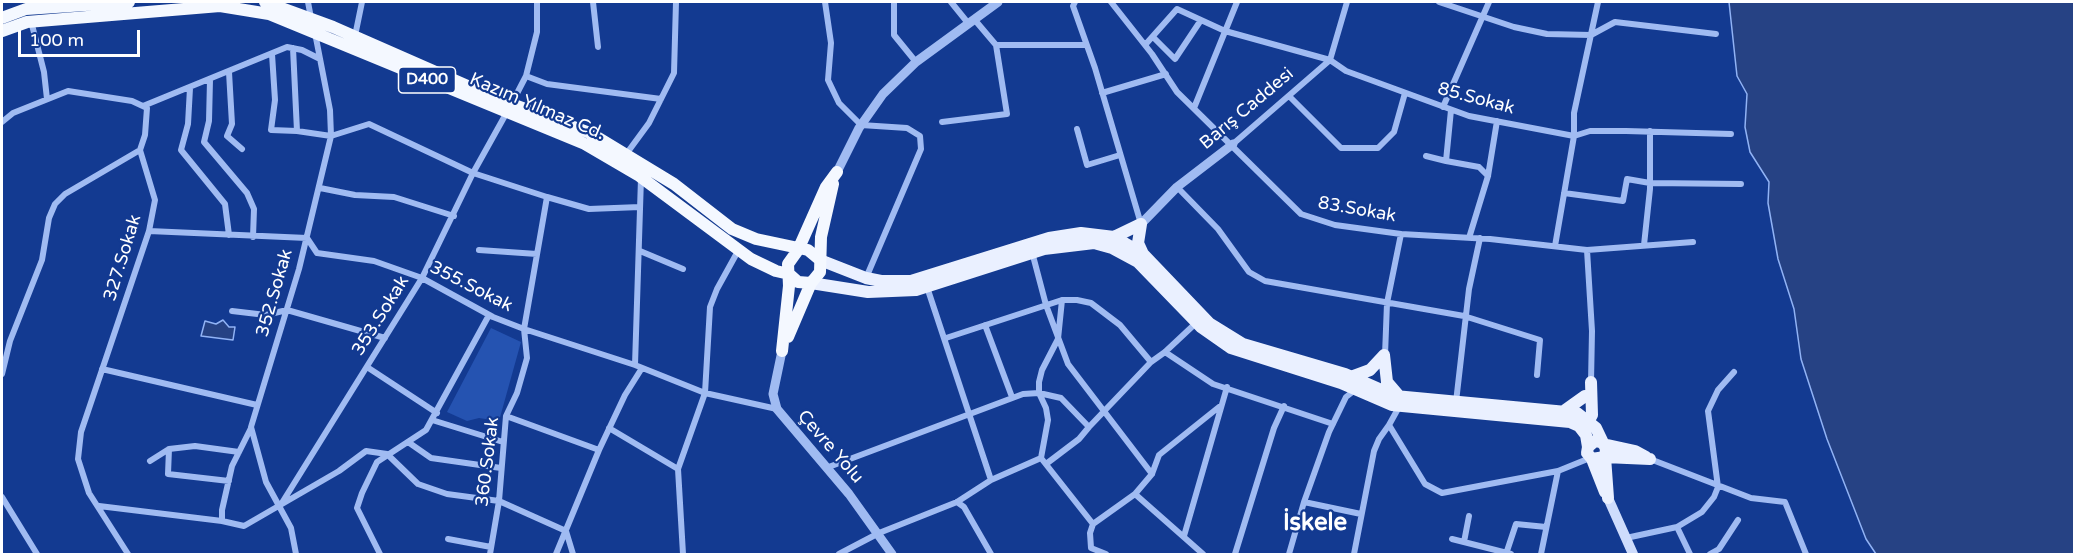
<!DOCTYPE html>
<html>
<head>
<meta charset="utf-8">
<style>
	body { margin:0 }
	#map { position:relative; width:2076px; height:556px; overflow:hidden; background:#133a91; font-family:"Varela Round",sans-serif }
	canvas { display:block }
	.frame { position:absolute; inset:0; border:3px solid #fff; pointer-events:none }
	.scale { position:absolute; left:18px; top:30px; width:122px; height:27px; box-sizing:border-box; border:3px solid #fff; border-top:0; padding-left:8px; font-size:18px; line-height:21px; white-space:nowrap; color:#fff; -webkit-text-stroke:4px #133a91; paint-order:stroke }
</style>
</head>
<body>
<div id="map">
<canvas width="2076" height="556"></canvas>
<div class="frame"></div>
<div class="scale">100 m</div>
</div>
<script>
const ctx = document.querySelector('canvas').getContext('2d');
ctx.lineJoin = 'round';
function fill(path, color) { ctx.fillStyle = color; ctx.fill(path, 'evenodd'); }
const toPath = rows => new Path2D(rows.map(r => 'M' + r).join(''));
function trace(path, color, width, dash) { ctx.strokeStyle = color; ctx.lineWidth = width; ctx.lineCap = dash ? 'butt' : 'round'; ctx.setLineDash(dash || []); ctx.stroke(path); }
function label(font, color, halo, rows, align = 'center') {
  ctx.font = font + ' "Varela Round",sans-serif'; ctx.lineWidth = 4.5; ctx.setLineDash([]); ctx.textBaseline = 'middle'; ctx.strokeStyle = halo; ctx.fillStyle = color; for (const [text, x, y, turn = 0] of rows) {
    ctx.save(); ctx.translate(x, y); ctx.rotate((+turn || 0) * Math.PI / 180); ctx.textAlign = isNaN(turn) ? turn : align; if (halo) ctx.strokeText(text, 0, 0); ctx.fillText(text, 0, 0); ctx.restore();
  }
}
fill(toPath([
	[491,328,521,342,499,421,479,418,467,421,447,412]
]), '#2553b1');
const water = toPath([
	[1729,2,2074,2,2074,554,1876,554,1866,539,1827,439,1801,359,1794,309,1778,259,1768,203,1769,182,1750,152,1745,127,1747,94,1737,76,1729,2],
	[223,320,229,327,235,327,233,340,201,336,205,321,216,324,223,320]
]);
fill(water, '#264284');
trace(water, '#91b3f5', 1.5);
trace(toPath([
	[308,2,311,18],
	[593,2,598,47],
	[825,2,831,43,828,80,839,103,861,125,907,128,920,136,921,149,866,278],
	[894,2,894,35,916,62],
	[951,2,968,23],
	[1075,2,1073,6,1095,68,1141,224],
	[1111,2,1152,54,1177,92,1301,214,1335,225,1401,234,1490,239,1587,250,1693,242],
	[1439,2,1514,27,1547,34,1591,35,1615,22,1716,34],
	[31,21,44,72,47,99],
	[355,36,362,2],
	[1153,37,1175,59,1201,20],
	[996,45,1086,45],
	[1145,45,1177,9,1225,31,1330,60,1346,71,1469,116,1574,136,1590,131,1626,131,1731,134],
	[293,48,297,131,331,136,369,124,473,173,547,197,589,209,640,207],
	[272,54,275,100,271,130,297,131],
	[229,72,232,124,227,136,242,149],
	[526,76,547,84,661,99],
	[210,80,209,121,204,142,247,193,254,209,253,237],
	[190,88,188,124,181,150,225,204,229,235],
	[1102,93,1166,74],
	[1290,97,1341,148,1378,148,1394,132,1405,93],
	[143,106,287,47,302,50,320,59],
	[1443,107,1489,2],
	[1194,108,1237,2],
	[2,122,13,113,68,91,132,101,147,108,145,135,140,150,155,200,149,231,81,432,78,459,89,493,128,554],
	[942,122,1007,114,996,45,974,19],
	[1077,129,1087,165,1120,155],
	[1233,144,1330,60,1347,2],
	[627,153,649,123,674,73,676,2],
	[1426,156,1446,161,1451,110],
	[1446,161,1479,167,1488,176],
	[1177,187,1218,229,1249,272,1265,281,1464,316,1540,340,1537,375],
	[320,188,355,195,394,197,454,216],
	[1564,193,1623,201,1627,179,1650,183,1741,184],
	[149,231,307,238,317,253,374,261,422,278,493,317,524,329,635,365,705,393,777,409],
	[1469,238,1488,176,1497,121],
	[1644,245,1650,189,1650,131],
	[1555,246,1574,136,1574,113,1598,2],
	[479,250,537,254],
	[1587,250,1592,331,1591,382],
	[640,251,683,269],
	[1032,252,1046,305,1068,364,1152,474],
	[927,287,991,480],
	[232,311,266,315,287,310,385,338],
	[985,325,1012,397],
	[946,338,1062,300,1077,300,1091,303,1120,325,1151,362],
	[1165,352,1213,384,1333,424],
	[1385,355,1387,303,1401,234],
	[635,365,641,178],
	[367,367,437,413],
	[102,369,257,405],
	[2,374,10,341,42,260,49,218,55,204,65,194,140,150],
	[1456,402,1469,289,1480,238],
	[1399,407,1389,425,1425,484,1442,493,1558,471,1590,458],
	[506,416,599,450],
	[432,420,503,442],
	[251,428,232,466,222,510,222,521,244,526,339,471,366,451,387,454,418,484,447,494,499,501,566,531,573,554],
	[609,428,678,469],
	[408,442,431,458,501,468],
	[169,449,168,474,229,481],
	[1041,458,1093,524,1090,533,1091,548,1106,554],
	[1650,459,1751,498,1785,502,1806,554],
	[150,461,169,449,195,446,239,452],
	[1046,464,1079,439,1089,427],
	[826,468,1023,394,1039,393,1061,398,1089,427,1151,362,1165,352,1196,323],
	[1135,494,1203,554],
	[2,497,37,554],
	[957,502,964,507,991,554],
	[1304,502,1361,514],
	[99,506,222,521],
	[280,506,422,278,473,173,512,103,526,76,537,32,537,2],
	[1093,524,1135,494,1152,474,1159,455,1219,407],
	[1677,527,1690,554],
	[1184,536,1227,387],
	[1626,538,1677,527,1702,512,1714,497,1718,487,1708,411,1718,390,1734,372],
	[448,539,491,547],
	[1452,539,1511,554],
	[1464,542,1469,516],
	[296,554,291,528,266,482,251,427,299,269,331,136,330,110,315,33],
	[380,554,357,508,362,493,377,462,426,430,489,315],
	[490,554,499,501,506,416,517,393,527,358,524,329,547,197],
	[556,554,599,450,625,395,642,368],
	[683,554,678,469,705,393,710,307,717,289,738,251],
	[839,554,879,533,957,502,991,480,1041,458,1048,420,1046,408,1039,393,1039,382,1042,370,1058,339,1062,300],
	[1235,554,1274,428,1284,406],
	[1289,554,1304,502,1329,432,1346,397,1355,390],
	[1354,554,1374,451,1379,439,1389,425],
	[1506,554,1516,524,1546,527],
	[1541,554,1558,471],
	[1710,554,1719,549,1738,520]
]), '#a0bbf2', 6);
trace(toPath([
	[837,172,859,128,883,94,916,62,998,2],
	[1141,224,1177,187,1233,144],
	[782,351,773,394,777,409,849,494,892,554]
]), '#a0bbf2', 9);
trace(toPath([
	[1608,498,1633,554]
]), '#cedcfc', 10);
trace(toPath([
	[1141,224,1138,243,1143,254],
	[1114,237,1141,224],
	[820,260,866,278,881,281,911,281,1049,238,1081,233,1114,237,1143,254,1209,323,1243,344,1345,374,1395,396,1577,413,1596,428,1606,449,1605,457,1592,459,1587,453,1588,447,1595,441,1601,442],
	[811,283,868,292,916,290,1044,249,1094,243,1112,248,1138,262,1201,327,1231,348,1341,383,1392,405,1570,422,1579,426,1586,435,1588,447],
	[1384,355,1387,382,1399,396],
	[1351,377,1370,370,1384,355],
	[1564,411,1585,396],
	[1585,427,1592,415,1591,382],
	[1603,444,1635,451,1646,457],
	[1592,459,1605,492],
	[1608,498,1605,457,1650,459]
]), '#eaf0ff', 12);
trace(toPath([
	[265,2,333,27,488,95,590,133,674,184,732,229,756,239,808,250,820,260],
	[2,18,26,9,129,2],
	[2,31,27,22,220,6,269,14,585,144,638,175,751,259,776,271,789,274,798,282,811,283],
	[788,337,811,283,820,272,821,237,833,184],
	[782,351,789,286,788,264,798,250,826,187,837,172]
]), '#f4f8ff', 12);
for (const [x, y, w] of [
	[427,80,57]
]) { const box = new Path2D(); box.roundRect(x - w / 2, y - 13, w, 26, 4.5); ctx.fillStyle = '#133a91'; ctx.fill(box); trace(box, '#fff', 1.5); }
label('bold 16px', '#fff', null, [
	["D400",427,80]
]);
label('18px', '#fff', '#133a91', [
	["85.Sokak",1476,99,15],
	["Kazım Yılmaz Cd.",537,107,23],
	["Barış Caddesi",1247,109,-40],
	["83.Sokak",1357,210,10],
	["327.Sokak",123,258,-73],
	["355.Sokak",471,287,27],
	["352.Sokak",275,293,-74],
	["353.Sokak",381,316,-58],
	["Çevre Yolu",830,447,49],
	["360.Sokak",488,462,-83]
]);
label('bold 24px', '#fff', '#133a91', [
	["İskele",1315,524]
]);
</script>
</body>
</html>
